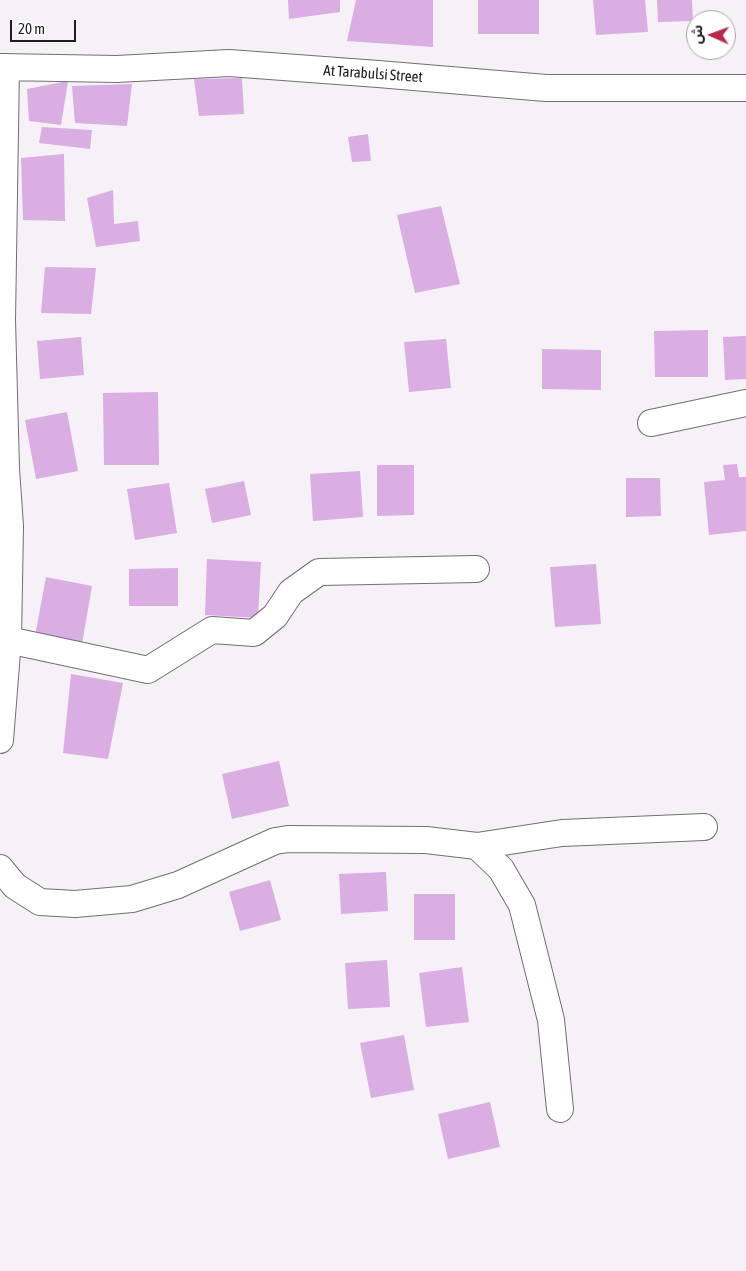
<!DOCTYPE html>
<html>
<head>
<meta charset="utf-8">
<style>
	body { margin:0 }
	#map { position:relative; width:746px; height:1271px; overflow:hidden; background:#f6f0f7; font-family:"Asap Condensed","Noto Sans Arabic",sans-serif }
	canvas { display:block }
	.north { position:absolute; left:686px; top:10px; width:50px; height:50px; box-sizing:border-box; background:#fff; border:1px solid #a5a4a5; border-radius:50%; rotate:272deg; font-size:14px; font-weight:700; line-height:20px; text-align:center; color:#1e1c1f }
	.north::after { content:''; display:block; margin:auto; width:18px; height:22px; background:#ba294d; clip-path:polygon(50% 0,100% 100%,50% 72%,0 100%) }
	.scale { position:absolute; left:10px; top:20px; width:66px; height:22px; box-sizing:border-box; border:2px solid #1e1c1f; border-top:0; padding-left:6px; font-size:15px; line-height:18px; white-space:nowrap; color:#1e1c1f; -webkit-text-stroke:4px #fff; paint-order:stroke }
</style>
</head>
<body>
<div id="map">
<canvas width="746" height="1271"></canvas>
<div class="north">ش</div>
<div class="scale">20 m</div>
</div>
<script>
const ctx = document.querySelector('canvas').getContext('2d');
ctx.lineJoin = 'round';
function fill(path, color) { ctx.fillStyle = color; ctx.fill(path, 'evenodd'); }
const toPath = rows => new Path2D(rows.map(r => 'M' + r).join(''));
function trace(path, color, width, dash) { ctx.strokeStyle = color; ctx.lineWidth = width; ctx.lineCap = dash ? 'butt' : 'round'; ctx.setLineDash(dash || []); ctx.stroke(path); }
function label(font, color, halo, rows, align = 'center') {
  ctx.font = font + ' "Asap Condensed",sans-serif'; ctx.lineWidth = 4; ctx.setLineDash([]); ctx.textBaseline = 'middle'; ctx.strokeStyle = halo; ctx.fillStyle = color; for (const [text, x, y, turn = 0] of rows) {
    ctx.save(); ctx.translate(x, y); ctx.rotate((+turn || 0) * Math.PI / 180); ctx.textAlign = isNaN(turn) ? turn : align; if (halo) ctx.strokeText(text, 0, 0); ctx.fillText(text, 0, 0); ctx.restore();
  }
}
fill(toPath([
	[288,0,340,0,340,12,289,19],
	[356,0,433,0,433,47,347,41],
	[478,0,539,0,539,34,478,34],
	[593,0,645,0,648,32,596,35],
	[657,0,692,0,693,21,658,22],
	[242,78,244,114,199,116,194,79],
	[68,81,61,125,29,121,27,89],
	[132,84,127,126,75,123,72,86],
	[42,127,92,130,90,149,39,143],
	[368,134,371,161,352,162,348,137],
	[64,154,65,221,23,220,21,158],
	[113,190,114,224,138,221,140,241,96,247,87,198],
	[441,206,460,284,415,293,397,215],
	[45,267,96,268,91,314,41,313],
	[708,330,708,377,655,377,654,331],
	[746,336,746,379,725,380,723,337],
	[81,337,84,375,40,379,37,341],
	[446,339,451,388,409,392,404,342],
	[542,349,601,350,601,390,542,389],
	[158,392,159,465,104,465,103,393],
	[67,412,78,471,36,479,25,420],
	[737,464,739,477,746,477,746,531,709,535,704,482,725,480,723,465],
	[377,465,414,465,414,515,377,516],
	[360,471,363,517,313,521,310,474],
	[626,478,660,478,661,516,626,517],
	[244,481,251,515,212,523,205,489],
	[169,483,177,533,135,540,127,489],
	[207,559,261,562,258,618,205,615],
	[596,564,601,624,555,627,550,567],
	[178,568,178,606,129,606,129,569],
	[46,577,92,586,82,644,35,636],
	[71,674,123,683,108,759,63,753],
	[279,761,289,806,232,819,222,774],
	[386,872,388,911,341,914,339,874],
	[270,880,281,920,240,931,229,892],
	[414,894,455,894,455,940,414,940],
	[387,960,390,1007,348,1009,345,963],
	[462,967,469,1022,426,1027,419,973],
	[404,1035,414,1090,371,1098,360,1043],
	[490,1102,500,1147,448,1159,438,1114]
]), '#daade3');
const minor = toPath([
	[0,67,117,69,229,63,378,74,546,88,746,88],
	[651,423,746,403],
	[8,640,148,670,212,630,254,633,275,616,291,592,319,572,476,569],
	[0,740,8,640,10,526,6,469,2,320,6,67],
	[477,846,562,833,704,827],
	[0,868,15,886,40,902,75,904,132,899,178,885,275,841,288,839,426,840,477,846,501,869,522,905,551,1020,560,1109]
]);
trace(minor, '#736e74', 28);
trace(minor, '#fff', 26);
label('15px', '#1e1c1f', '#fff', [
	["At Tarabulsi Street",373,74,4]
]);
</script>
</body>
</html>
